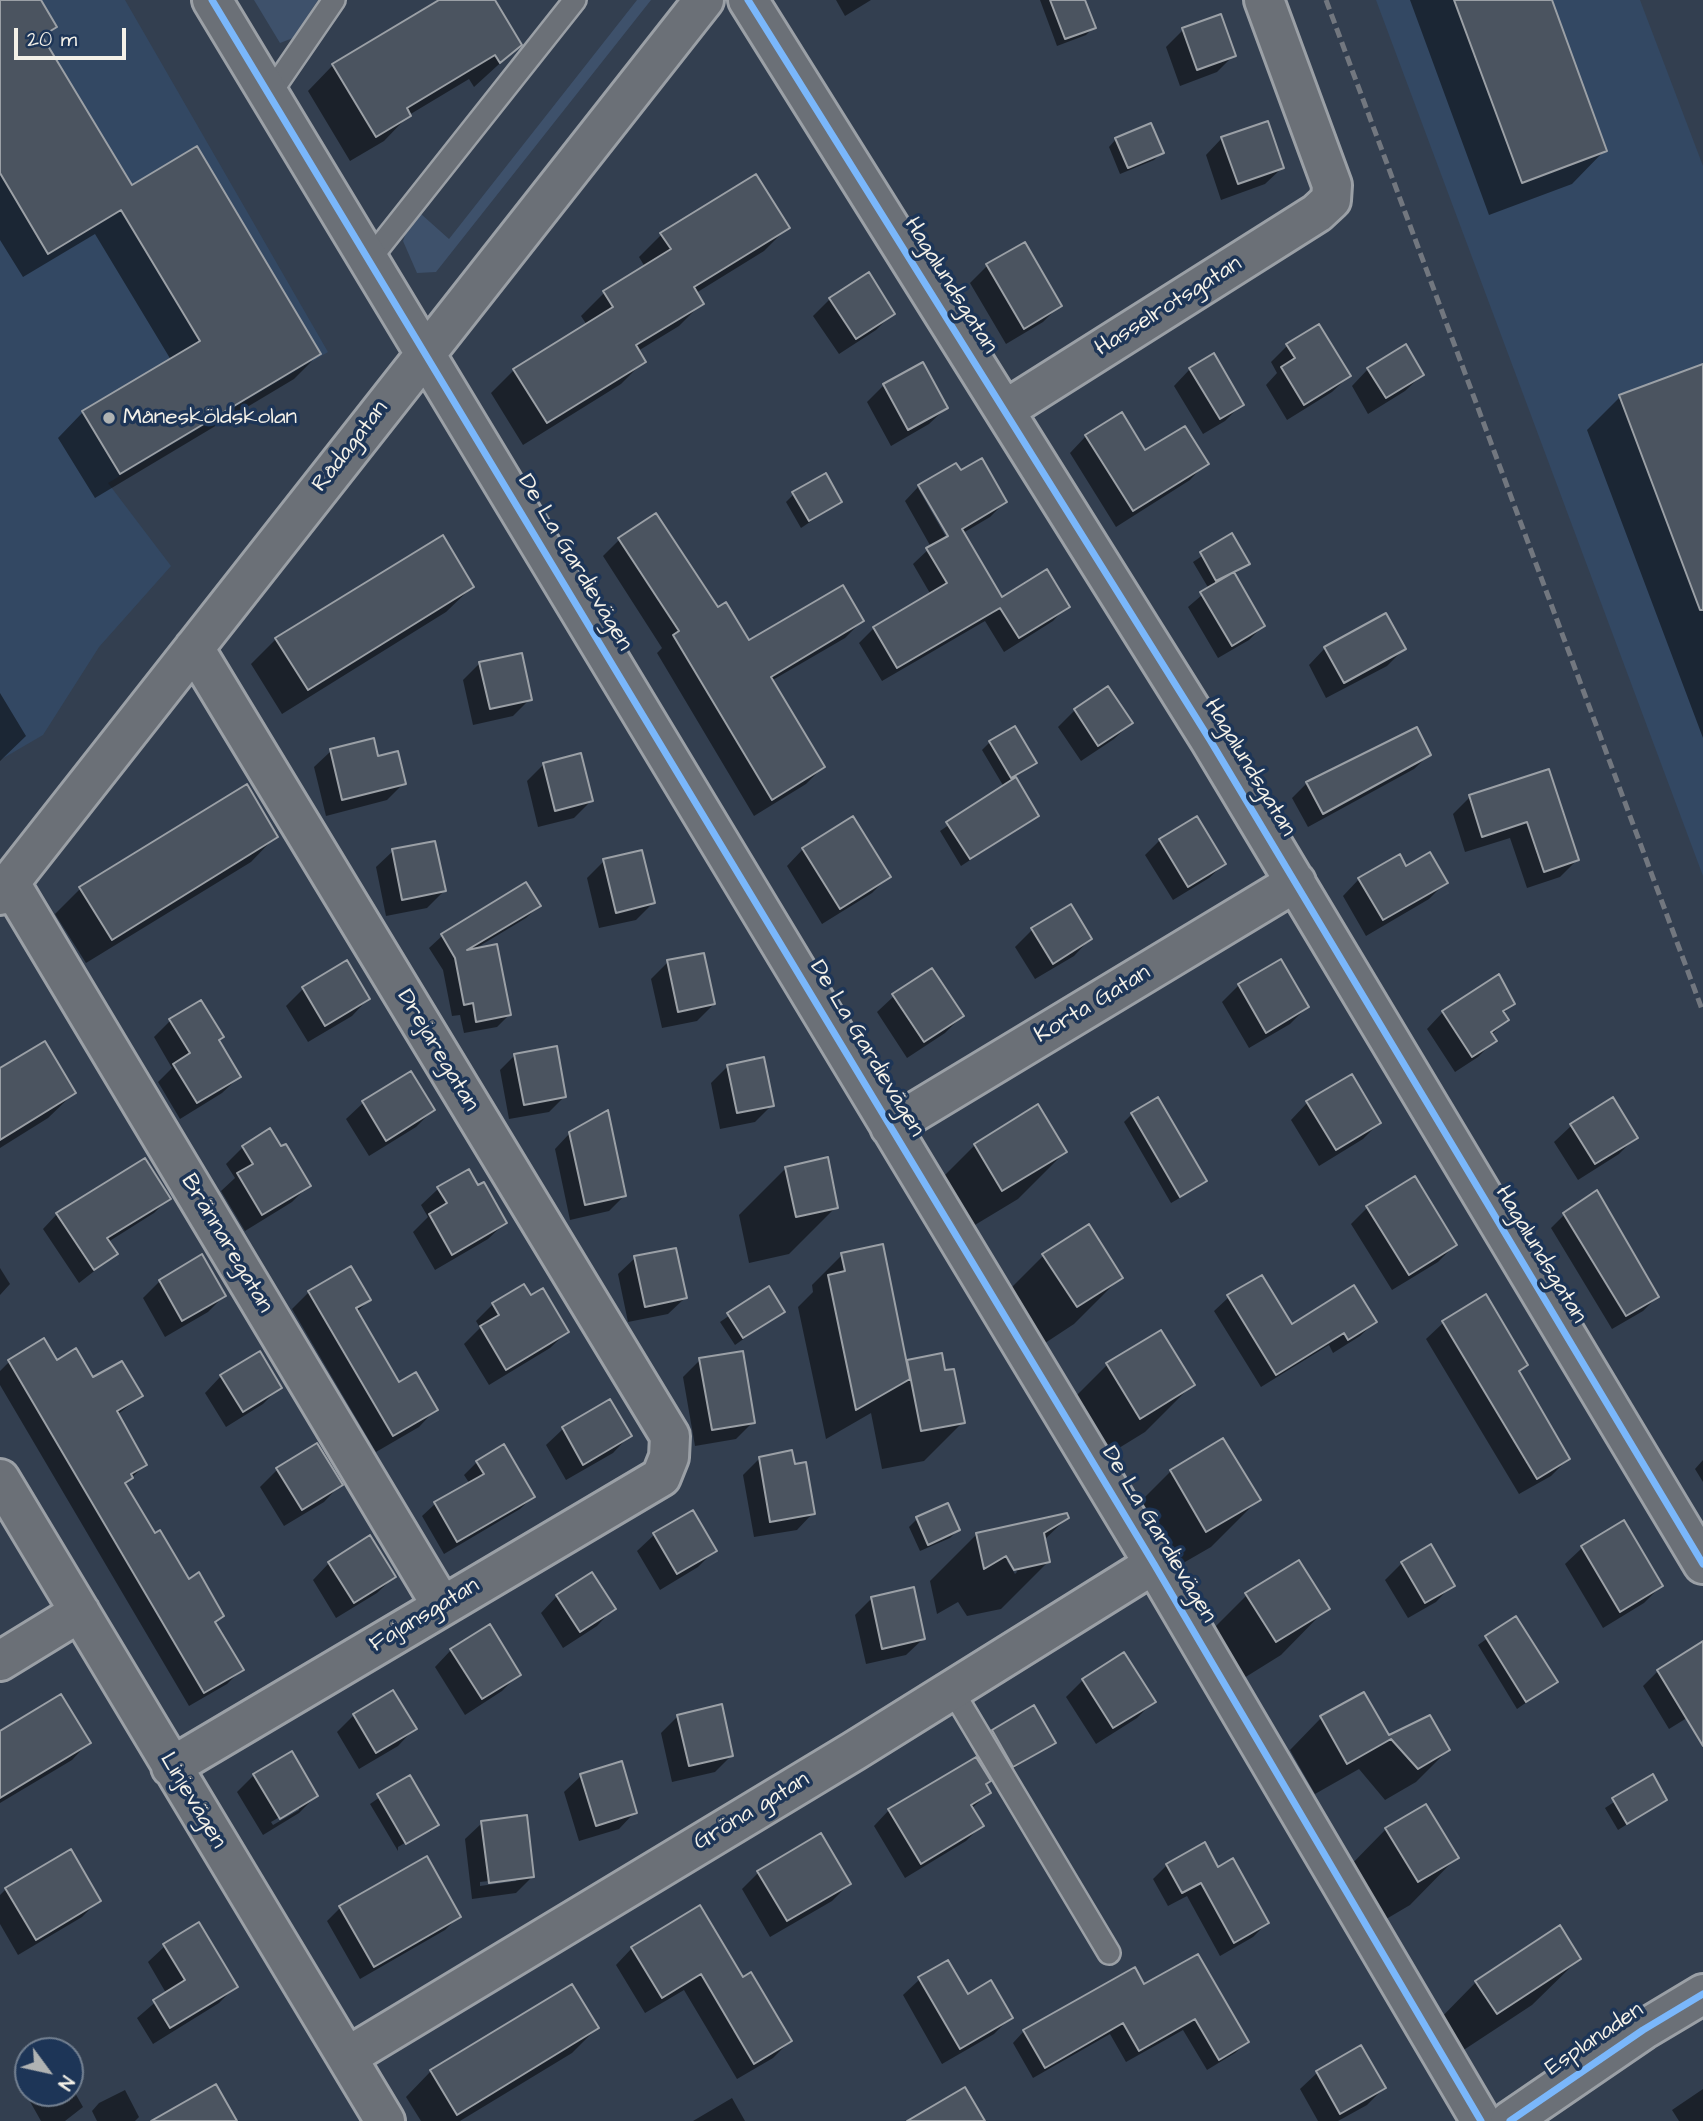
<!DOCTYPE html>
<html>
<head>
<meta charset="utf-8">
<style>
	body { margin:0 }
	#map { position:relative; width:1703px; height:2121px; overflow:hidden; background:#333f50; font-family:"Architects Daughter",sans-serif }
	canvas { display:block }
	.north { position:absolute; left:14px; top:2037px; width:70px; height:70px; box-sizing:border-box; background:#1d3557; border:2px solid #738091; border-radius:50%; rotate:123deg; font-size:19px; font-weight:700; line-height:28px; text-align:center; color:#f4f1e8 }
	.north::after { content:''; display:block; margin:auto; width:24px; height:32px; background:#b0b3b3; clip-path:polygon(50% 0,100% 100%,50% 72%,0 100%) }
	.scale { position:absolute; left:14px; top:28px; width:112px; height:32px; box-sizing:border-box; border:4px solid #f4f1e8; border-top:0; padding-left:9px; font-size:21px; line-height:24px; white-space:nowrap; color:#f4f1e8; -webkit-text-stroke:5px #1d3557; paint-order:stroke }
</style>
</head>
<body>
<div id="map">
<canvas width="1703" height="2121"></canvas>
<div class="north">N</div>
<div class="scale">20 m</div>
</div>
<script>
const ctx = document.querySelector('canvas').getContext('2d');
ctx.lineJoin = 'round';
function fill(path, color) { ctx.fillStyle = color; ctx.fill(path, 'evenodd'); }
const toPath = rows => new Path2D(rows.map(r => 'M' + r).join(''));
function trace(path, color, width, dash) { ctx.strokeStyle = color; ctx.lineWidth = width; ctx.lineCap = dash ? 'butt' : 'round'; ctx.setLineDash(dash || []); ctx.stroke(path); }
function label(font, color, halo, rows, align = 'center') {
  ctx.font = font + ' "Architects Daughter",sans-serif'; ctx.lineWidth = 7; ctx.setLineDash([]); ctx.textBaseline = 'middle'; ctx.strokeStyle = halo; ctx.fillStyle = color; for (const [text, x, y, turn = 0] of rows) {
    ctx.save(); ctx.translate(x, y); ctx.rotate((+turn || 0) * Math.PI / 180); ctx.textAlign = isNaN(turn) ? turn : align; if (halo) ctx.strokeText(text, 0, 0); ctx.fillText(text, 0, 0); ctx.restore();
  }
}
fill(toPath([
	[0,0,125,0,328,352,108,483,171,566,99,647,43,735,0,760],
	[1376,0,1640,0,1703,166,1703,876]
]), '#334863');
fill(toPath([
	[254,0,318,0,293,38,280,43],
	[637,0,651,0,436,272,417,273,403,241,411,219,421,214,449,239]
]), '#3e516b');
fill(toPath([
	[0,0,39,0,55,27,42,39,131,188,319,354,294,379,95,498,58,438,83,412,171,360,95,234,23,277,0,240],
	[442,0,493,0,520,45,474,87,469,79,409,115,384,141,350,161,308,91,333,65],
	[836,0,871,0,845,16],
	[1040,0,1084,0,1094,27,1086,35,1057,46],
	[1410,0,1550,0,1605,150,1572,184,1489,215],
	[1220,16,1234,55,1217,72,1180,86,1166,47,1183,30],
	[1222,138,1282,168,1265,184,1221,200,1206,155],
	[1116,139,1162,152,1154,160,1120,174,1109,147],
	[787,228,764,251,696,293,702,303,679,326,638,351,644,361,621,384,523,445,491,393,514,370,587,325,581,316,604,293,645,267,639,257,662,234],
	[987,266,1060,305,1043,322,1006,344,970,283],
	[830,299,893,313,876,330,839,354,813,316],
	[1287,346,1349,376,1332,392,1287,420,1266,385,1277,373,1271,362],
	[1703,366,1703,738,1587,430,1620,397],
	[1190,369,1242,404,1225,421,1203,434,1174,386],
	[1368,369,1422,375,1405,391,1368,414,1352,386],
	[884,385,946,408,929,424,891,446,867,402],
	[1086,436,1145,453,1206,463,1190,480,1116,527,1070,453],
	[960,473,1005,502,990,517,963,533,1001,600,1067,606,1053,621,1004,652,985,621,882,681,859,643,874,628,931,595,913,564,931,547,905,501,919,486],
	[918,488,922,488,954,543,950,544],
	[794,494,840,502,801,528,786,502],
	[1232,536,1248,563,1233,575,1263,626,1249,640,1218,658,1188,607,1209,589,1193,562],
	[619,540,717,609,748,642,862,621,845,638,771,681,823,767,806,784,754,816,657,653,662,648,603,556],
	[472,587,446,612,282,714,251,664,276,639],
	[1325,648,1404,649,1387,666,1326,698,1309,665],
	[480,663,530,699,513,716,473,725,463,680],
	[0,693,26,736,0,761],
	[1075,710,1131,723,1114,739,1081,761,1058,727],
	[990,742,1035,763,1014,778,1037,816,961,866,940,831,1004,787,982,750],
	[331,751,377,758,404,783,387,800,326,816,314,767],
	[1429,755,1414,769,1308,827,1292,798,1307,783],
	[544,764,591,801,574,818,538,827,527,781],
	[1548,771,1577,860,1560,877,1527,888,1510,838,1465,852,1453,814,1470,797],
	[276,836,251,862,86,963,55,914,81,888],
	[1160,840,1224,864,1209,878,1173,900,1145,855],
	[803,849,889,876,872,893,822,924,787,866],
	[393,851,444,891,427,908,386,916,376,867],
	[604,861,653,903,636,920,599,928,587,878],
	[1406,868,1445,883,1429,899,1366,936,1343,896,1359,879],
	[525,884,539,906,526,918,473,950,510,1014,497,1027,464,1033,460,1015,452,1016,443,970,429,948,442,936],
	[1070,907,1090,939,1074,956,1035,979,1015,947,1032,930],
	[1280,961,1307,1007,1290,1024,1249,1048,1222,1002,1239,985],
	[668,962,714,1004,697,1021,662,1028,651,979],
	[303,989,368,999,352,1016,308,1042,286,1006],
	[894,996,962,1016,945,1033,907,1058,877,1012],
	[1513,1003,1503,1014,1507,1020,1491,1035,1494,1041,1478,1057,1455,1072,1427,1029,1443,1012],
	[170,1021,217,1041,239,1077,222,1093,180,1119,158,1082,172,1068,154,1037],
	[515,1055,564,1097,549,1112,509,1119,500,1070],
	[728,1066,772,1105,755,1122,720,1129,711,1083],
	[0,1070,74,1093,48,1118,0,1148],
	[410,1073,433,1110,416,1127,369,1156,346,1119,363,1103],
	[1612,1100,1636,1137,1619,1154,1578,1180,1554,1142,1571,1126],
	[1307,1103,1379,1123,1363,1139,1319,1166,1291,1120],
	[1132,1114,1205,1181,1197,1188,1171,1203,1124,1122],
	[570,1133,624,1196,609,1211,570,1220,555,1149],
	[975,1145,1065,1152,1018,1199,955,1237,928,1192],
	[243,1147,309,1185,292,1202,245,1231,221,1191,235,1178,226,1164],
	[786,1168,836,1207,789,1254,749,1263,739,1215],
	[468,1172,505,1223,488,1239,435,1270,413,1232,428,1217,421,1205,438,1189],
	[169,1198,154,1213,108,1242,116,1254,79,1283,43,1229,57,1214],
	[1368,1207,1455,1245,1438,1262,1392,1290,1351,1224],
	[1564,1215,1657,1297,1643,1311,1612,1329,1551,1228],
	[842,1255,905,1364,908,1361,943,1373,963,1422,924,1461,882,1469,871,1413,826,1439,798,1307,813,1292,812,1285],
	[1044,1255,1121,1277,1074,1324,1030,1353,997,1302],
	[635,1258,685,1298,668,1314,628,1322,618,1274],
	[0,1268,10,1284,0,1295],
	[160,1281,224,1296,208,1312,165,1337,143,1298],
	[768,1289,783,1311,735,1345,720,1322],
	[309,1292,369,1300,357,1312,398,1385,435,1410,419,1427,376,1452,292,1309],
	[1229,1297,1291,1326,1375,1322,1360,1336,1333,1353,1329,1345,1261,1387,1214,1311],
	[1485,1297,1526,1365,1518,1373,1568,1459,1551,1476,1519,1494,1426,1339,1443,1323],
	[530,1298,567,1332,550,1348,489,1385,464,1344,480,1328,476,1321,493,1304],
	[700,1360,753,1422,736,1439,695,1446,683,1377],
	[9,1362,93,1380,141,1396,117,1415,145,1465,124,1485,154,1536,189,1581,222,1615,214,1623,242,1669,227,1684,189,1706,0,1385,0,1371],
	[1107,1365,1192,1385,1145,1432,1093,1464,1060,1412],
	[221,1376,280,1387,263,1404,226,1427,205,1393],
	[563,1429,629,1436,613,1453,566,1480,546,1445],
	[316,1446,340,1485,324,1502,284,1526,260,1487,277,1470],
	[760,1458,794,1466,813,1513,797,1530,754,1537,743,1475],
	[1703,1460,1703,1482,1695,1469],
	[477,1462,533,1497,520,1509,444,1554,422,1516,435,1504,470,1484,464,1475],
	[1171,1471,1258,1500,1211,1547,1159,1577,1124,1518],
	[1067,1518,1043,1541,1048,1562,1001,1609,967,1616,958,1602,937,1614,930,1581,977,1534],
	[1007,1561,1011,1561,1017,1572,1015,1574],
	[917,1519,958,1530,950,1538,920,1551,909,1527],
	[654,1535,715,1550,698,1567,660,1590,637,1551],
	[1582,1548,1661,1586,1644,1603,1603,1628,1565,1564],
	[329,1563,394,1577,377,1593,336,1618,313,1580],
	[1402,1563,1452,1585,1436,1602,1408,1618,1385,1580],
	[1247,1595,1327,1608,1281,1655,1228,1688,1200,1642],
	[557,1596,613,1609,597,1626,563,1648,541,1613],
	[872,1598,923,1639,906,1655,866,1664,855,1615],
	[1516,1618,1555,1682,1517,1709,1478,1645],
	[451,1650,519,1674,502,1691,465,1715,435,1667],
	[1703,1658,1703,1708,1669,1729,1643,1686,1658,1671],
	[1083,1680,1153,1702,1137,1718,1096,1744,1066,1697],
	[393,1693,414,1729,398,1746,359,1769,337,1732,354,1715],
	[678,1716,732,1755,715,1772,672,1782,661,1733],
	[1321,1718,1388,1737,1448,1750,1416,1782,1385,1800,1359,1769,1315,1794,1290,1750],
	[993,1731,1054,1742,1005,1774,985,1739],
	[0,1733,88,1743,72,1760,0,1803],
	[254,1775,316,1796,299,1813,263,1835,237,1792],
	[299,1806,299,1810,273,1825,271,1822],
	[581,1776,635,1812,619,1829,579,1841,564,1792],
	[409,1777,437,1825,430,1832,430,1828,398,1847,398,1851,370,1804],
	[1652,1777,1665,1800,1618,1830,1605,1808],
	[989,1793,971,1809,981,1826,966,1841,905,1878,874,1826,889,1810],
	[482,1823,532,1877,516,1893,472,1899,465,1839],
	[516,1878,516,1881,480,1886,480,1882],
	[1386,1829,1456,1858,1410,1905,1371,1928,1340,1876],
	[426,1858,459,1916,445,1930,360,1979,327,1921,340,1908],
	[1167,1865,1218,1869,1267,1923,1253,1937,1220,1956,1187,1896,1168,1906,1153,1879],
	[759,1872,849,1884,832,1901,770,1937,742,1889],
	[6,1889,99,1900,82,1917,18,1955,0,1924,0,1895],
	[165,1946,236,1986,219,2003,153,2044,137,2018,166,1993,148,1962],
	[632,1948,743,1980,790,2041,773,2058,737,2079,684,1990,645,2013,616,1965],
	[1579,1959,1532,2005,1450,2059,1430,2029,1476,1982],
	[920,1979,967,1996,1011,2017,994,2034,942,2064,903,1995],
	[1144,1986,1247,2042,1235,2053,1207,2070,1183,2030,1126,2062,1110,2034,1033,2078,1013,2043,1024,2031],
	[597,2028,572,2053,460,2121,421,2121,406,2097,431,2071],
	[1361,2047,1384,2088,1367,2105,1338,2121,1318,2121,1300,2089,1317,2073],
	[70,2084,83,2107,65,2121,41,2121,28,2098,34,2093,70,2093],
	[1703,2089,1703,2121,1679,2121,1672,2110],
	[125,2090,139,2117,135,2121,97,2121,92,2111,99,2103],
	[732,2098,745,2121,693,2121]
]), '#0007');
const building = toPath([
	[0,0,41,0,57,27,42,36,132,185,197,146,321,354,120,474,82,411,200,341,121,210,48,254,0,173,0,0],
	[439,0,495,0,522,45,500,63,495,55,407,108,411,116,376,137,332,64,439,0],
	[1050,0,1085,0,1096,28,1065,39,1050,0],
	[1454,0,1552,0,1607,151,1522,183,1454,0],
	[1221,14,1236,56,1197,70,1182,28,1221,14],
	[1268,121,1284,168,1238,184,1221,137,1268,121],
	[1151,123,1164,153,1128,168,1115,138,1151,123],
	[756,174,790,228,694,287,704,304,636,345,646,362,547,423,513,369,613,307,603,291,671,249,660,233,756,174],
	[1025,242,1062,306,1024,329,986,264,1025,242],
	[869,272,895,314,856,339,829,298,869,272],
	[1319,324,1351,376,1304,405,1281,367,1295,358,1286,344,1319,324],
	[1406,344,1424,375,1386,398,1367,368,1406,344],
	[1214,353,1244,405,1220,419,1189,368,1214,353],
	[923,362,948,408,908,430,883,384,923,362],
	[1703,364,1703,610,1700,610,1619,395,1703,364],
	[1122,412,1145,450,1185,426,1209,464,1133,511,1085,435,1122,412],
	[982,458,1007,502,962,529,1002,597,1047,569,1070,607,1019,638,1000,608,897,668,873,627,947,583,926,548,948,536,918,485,956,463,961,470,982,458],
	[826,473,842,502,809,521,792,492,826,473],
	[656,513,718,607,726,602,749,640,843,585,864,621,771,677,825,767,772,800,673,635,679,631,618,538,656,513],
	[1232,533,1250,564,1216,581,1200,552,1232,533],
	[443,535,474,587,308,690,275,638,443,535],
	[1234,572,1265,626,1232,646,1200,592,1234,572],
	[1386,613,1406,649,1344,683,1324,647,1386,613],
	[522,653,532,700,490,709,479,662,522,653],
	[1108,686,1133,723,1098,746,1074,709,1108,686],
	[1015,726,1037,763,1011,778,989,741,1015,726],
	[1417,727,1431,755,1323,814,1306,782,1417,727],
	[374,738,378,756,398,751,406,784,342,800,330,749,374,738],
	[581,753,593,801,555,811,543,763,581,753],
	[1549,769,1579,860,1544,872,1527,822,1482,837,1469,795,1549,769],
	[1016,777,1039,816,970,859,946,822,1016,777],
	[247,784,278,837,112,940,79,887,247,784],
	[853,816,891,877,840,909,802,848,853,816],
	[1197,816,1226,864,1188,887,1159,839,1197,816],
	[435,841,446,891,402,900,392,849,435,841],
	[642,850,655,903,616,913,603,859,642,850],
	[1430,852,1448,883,1383,920,1358,878,1400,854,1406,866,1430,852],
	[526,882,541,906,467,950,497,944,511,1015,476,1022,473,1003,464,1005,455,958,441,934,526,882],
	[1071,904,1092,939,1053,964,1031,928,1071,904],
	[704,953,715,1004,678,1012,667,960,704,953],
	[1281,959,1309,1007,1266,1033,1238,984,1281,959],
	[347,960,370,999,325,1026,302,987,347,960],
	[932,968,964,1016,924,1042,892,994,932,968],
	[1499,974,1515,1004,1503,1011,1509,1020,1491,1032,1497,1041,1472,1057,1442,1011,1499,974],
	[201,1000,224,1037,219,1040,241,1077,197,1103,173,1064,190,1053,169,1019,201,1000],
	[45,1041,76,1093,0,1140,0,1068,45,1041],
	[557,1046,566,1097,524,1105,514,1054,557,1046],
	[764,1057,774,1106,737,1113,727,1065,764,1057],
	[411,1071,435,1110,386,1141,362,1101,411,1071],
	[1352,1074,1381,1123,1336,1150,1306,1101,1352,1074],
	[1158,1097,1207,1181,1180,1197,1131,1113,1158,1097],
	[1613,1097,1638,1138,1595,1164,1570,1124,1613,1097],
	[1038,1104,1067,1152,1002,1191,974,1144,1038,1104],
	[608,1110,626,1196,585,1205,569,1132,608,1110],
	[270,1128,281,1146,286,1144,311,1186,262,1215,237,1173,253,1164,242,1146,270,1128],
	[828,1157,838,1208,796,1217,785,1167,828,1157],
	[145,1158,171,1199,107,1238,118,1254,94,1270,56,1213,145,1158],
	[469,1169,478,1185,484,1182,507,1223,452,1255,429,1214,447,1203,437,1187,469,1169],
	[1415,1176,1457,1245,1409,1275,1366,1206,1415,1176],
	[1597,1190,1659,1297,1626,1316,1563,1213,1597,1190],
	[1089,1224,1123,1278,1077,1307,1042,1254,1089,1224],
	[883,1244,910,1379,856,1410,828,1275,845,1271,841,1253,883,1244],
	[676,1248,687,1298,645,1307,634,1256,676,1248],
	[202,1254,226,1296,182,1321,159,1280,202,1254],
	[351,1266,371,1300,356,1308,399,1382,416,1372,438,1410,393,1436,308,1291,351,1266],
	[1262,1275,1292,1324,1354,1285,1377,1322,1348,1340,1344,1333,1276,1375,1227,1295,1262,1275],
	[524,1284,531,1295,543,1288,569,1332,506,1370,480,1326,499,1315,492,1303,524,1284],
	[769,1286,785,1312,743,1338,727,1313,769,1286],
	[1486,1294,1528,1365,1519,1371,1570,1459,1537,1479,1442,1321,1486,1294],
	[1161,1330,1195,1385,1140,1419,1106,1363,1161,1330],
	[44,1338,57,1360,76,1348,93,1377,122,1361,143,1396,117,1411,147,1465,131,1474,133,1478,125,1483,155,1533,160,1530,189,1579,199,1572,224,1616,215,1622,244,1670,204,1693,8,1360,44,1338],
	[260,1351,282,1388,243,1412,220,1375,260,1351],
	[743,1351,755,1423,712,1430,699,1358,743,1351],
	[942,1353,945,1370,954,1369,965,1423,921,1431,907,1360,942,1353],
	[610,1399,632,1436,583,1465,562,1427,610,1399],
	[1223,1438,1261,1500,1206,1532,1170,1470,1223,1438],
	[317,1443,343,1485,302,1510,276,1468,317,1443],
	[504,1444,535,1497,457,1542,434,1502,484,1474,476,1461,504,1444],
	[792,1450,795,1464,806,1462,815,1514,770,1522,759,1457,792,1450],
	[948,1503,960,1530,928,1545,916,1517,948,1503],
	[693,1510,717,1551,677,1574,653,1533,693,1510],
	[1067,1513,1069,1518,1044,1533,1050,1562,1014,1570,1006,1556,984,1569,976,1533,1067,1513],
	[1624,1520,1663,1586,1620,1612,1581,1546,1624,1520],
	[370,1535,396,1577,354,1603,328,1562,370,1535],
	[1431,1544,1455,1586,1425,1603,1401,1562,1431,1544],
	[1299,1560,1330,1609,1276,1642,1245,1593,1299,1560],
	[592,1572,616,1609,580,1632,556,1595,592,1572],
	[914,1587,925,1639,882,1649,871,1597,914,1587],
	[1516,1616,1558,1682,1526,1702,1485,1636,1516,1616],
	[490,1624,521,1675,482,1699,450,1649,490,1624],
	[1703,1641,1703,1746,1657,1670,1703,1641],
	[1124,1652,1156,1702,1113,1728,1082,1679,1124,1652],
	[393,1690,417,1729,376,1753,353,1714,393,1690],
	[1364,1692,1389,1735,1430,1715,1450,1750,1418,1769,1391,1739,1347,1764,1320,1716,1364,1692],
	[61,1694,91,1743,0,1798,0,1731,61,1694],
	[722,1704,733,1756,689,1766,677,1715,722,1704],
	[1034,1705,1056,1743,1013,1767,992,1730,1034,1705],
	[292,1751,318,1796,280,1819,253,1774,292,1751],
	[976,1757,991,1781,986,1784,991,1793,971,1805,984,1826,921,1864,888,1809,976,1757],
	[622,1761,637,1813,596,1826,580,1774,622,1761],
	[1653,1774,1667,1800,1627,1824,1612,1798,1653,1774],
	[410,1775,439,1825,406,1844,377,1794,410,1775],
	[1426,1804,1459,1858,1418,1882,1385,1828,1426,1804],
	[527,1815,534,1877,489,1883,481,1821,527,1815],
	[821,1833,851,1884,787,1921,757,1871,821,1833],
	[1205,1842,1218,1867,1233,1858,1269,1923,1234,1943,1201,1883,1182,1893,1166,1864,1205,1842],
	[71,1849,101,1901,36,1940,5,1888,71,1849],
	[427,1856,461,1917,374,1967,339,1906,427,1856],
	[700,1905,743,1977,751,1972,792,2041,754,2064,701,1974,662,1998,631,1947,700,1905],
	[199,1922,238,1987,170,2028,153,2000,185,1980,163,1944,199,1922],
	[1560,1925,1581,1959,1497,2014,1475,1981,1560,1925],
	[1198,1954,1249,2042,1219,2060,1195,2019,1139,2051,1123,2023,1045,2068,1023,2030,1135,1967,1144,1984,1198,1954],
	[948,1960,968,1994,991,1980,1013,2018,960,2049,918,1977,948,1960],
	[572,1984,599,2028,457,2115,430,2070,572,1984],
	[1361,2045,1386,2088,1340,2114,1316,2071,1361,2045],
	[216,2084,237,2121,151,2121,216,2084],
	[965,2087,985,2121,907,2121,965,2087]
]);
fill(building, '#4b5460');
trace(building, '#9ba0a6', 2);
const service = toPath([
	[269,95,334,0],
	[369,260,575,0],
	[952,1690,1109,1953]
]);
const minor = toPath([
	[212,0,1154,1564,1481,2121],
	[748,0,1210,740,1703,1564],
	[1005,410,1317,213,1331,200,1332,185,1264,0],
	[10,883,442,1606],
	[0,895,704,0],
	[890,1127,1296,882],
	[0,1479,385,2121],
	[0,1661,80,1612],
	[171,1767,661,1477,669,1457,670,1436,194,648],
	[347,2057,854,1751,1154,1564]
]);
const tertiary = toPath([
	[1510,2121,1643,2030,1703,1994]
]);
trace(service, '#9ba0a6', 26);
trace(minor, '#9ba0a6', 44);
trace(tertiary, '#9ba0a6', 44);
trace(service, '#6b7077', 21);
trace(minor, '#6b7077', 38);
trace(tertiary, '#6b7077', 38);
trace(toPath([
	[1326,0,1703,1012]
]), '#72777f', 5, [10, 5]);
trace(toPath([
	[212,0,1154,1564,1481,2121],
	[748,0,1210,740,1703,1564],
	[1510,2121,1643,2030,1703,1994]
]), '#7ab7fb', 7);
for (const [x, y, r, color] of [
	[109,418,7,"#b0b3b3"]
]) { const dot = new Path2D(); dot.arc(x, y, r, 0, 2 * Math.PI); ctx.fillStyle = color; ctx.fill(dot); trace(dot, '#1d3557', 2.5); }
label('23px', '#f4f1e8', '#1d3557', [
	["Hagalundsgatan",950,286,58],
	["Hasselrotsgatan",1169,307,-32],
	["Rådagatan",351,447,-52],
	["De La Gardievägen",574,563,59],
	["Hagalundsgatan",1249,768,59],
	["Korta Gatan",1093,1005,-31],
	["De La Gardievägen",866,1049,59],
	["Drejaregatan",437,1051,59],
	["Brännaregatan",226,1244,59],
	["Hagalundsgatan",1540,1255,59],
	["De La Gardievägen",1158,1535,59],
	["Fajansgatan",425,1616,-31],
	["Linjevägen",192,1801,59],
	["Gröna gatan",752,1812,-31],
	["Esplanaden",1595,2040,-34]
]);
label('23px', '#f4f1e8', '#1d3557', [
	["Månesköldskolan",123,418]
], 'left');
</script>
</body>
</html>
